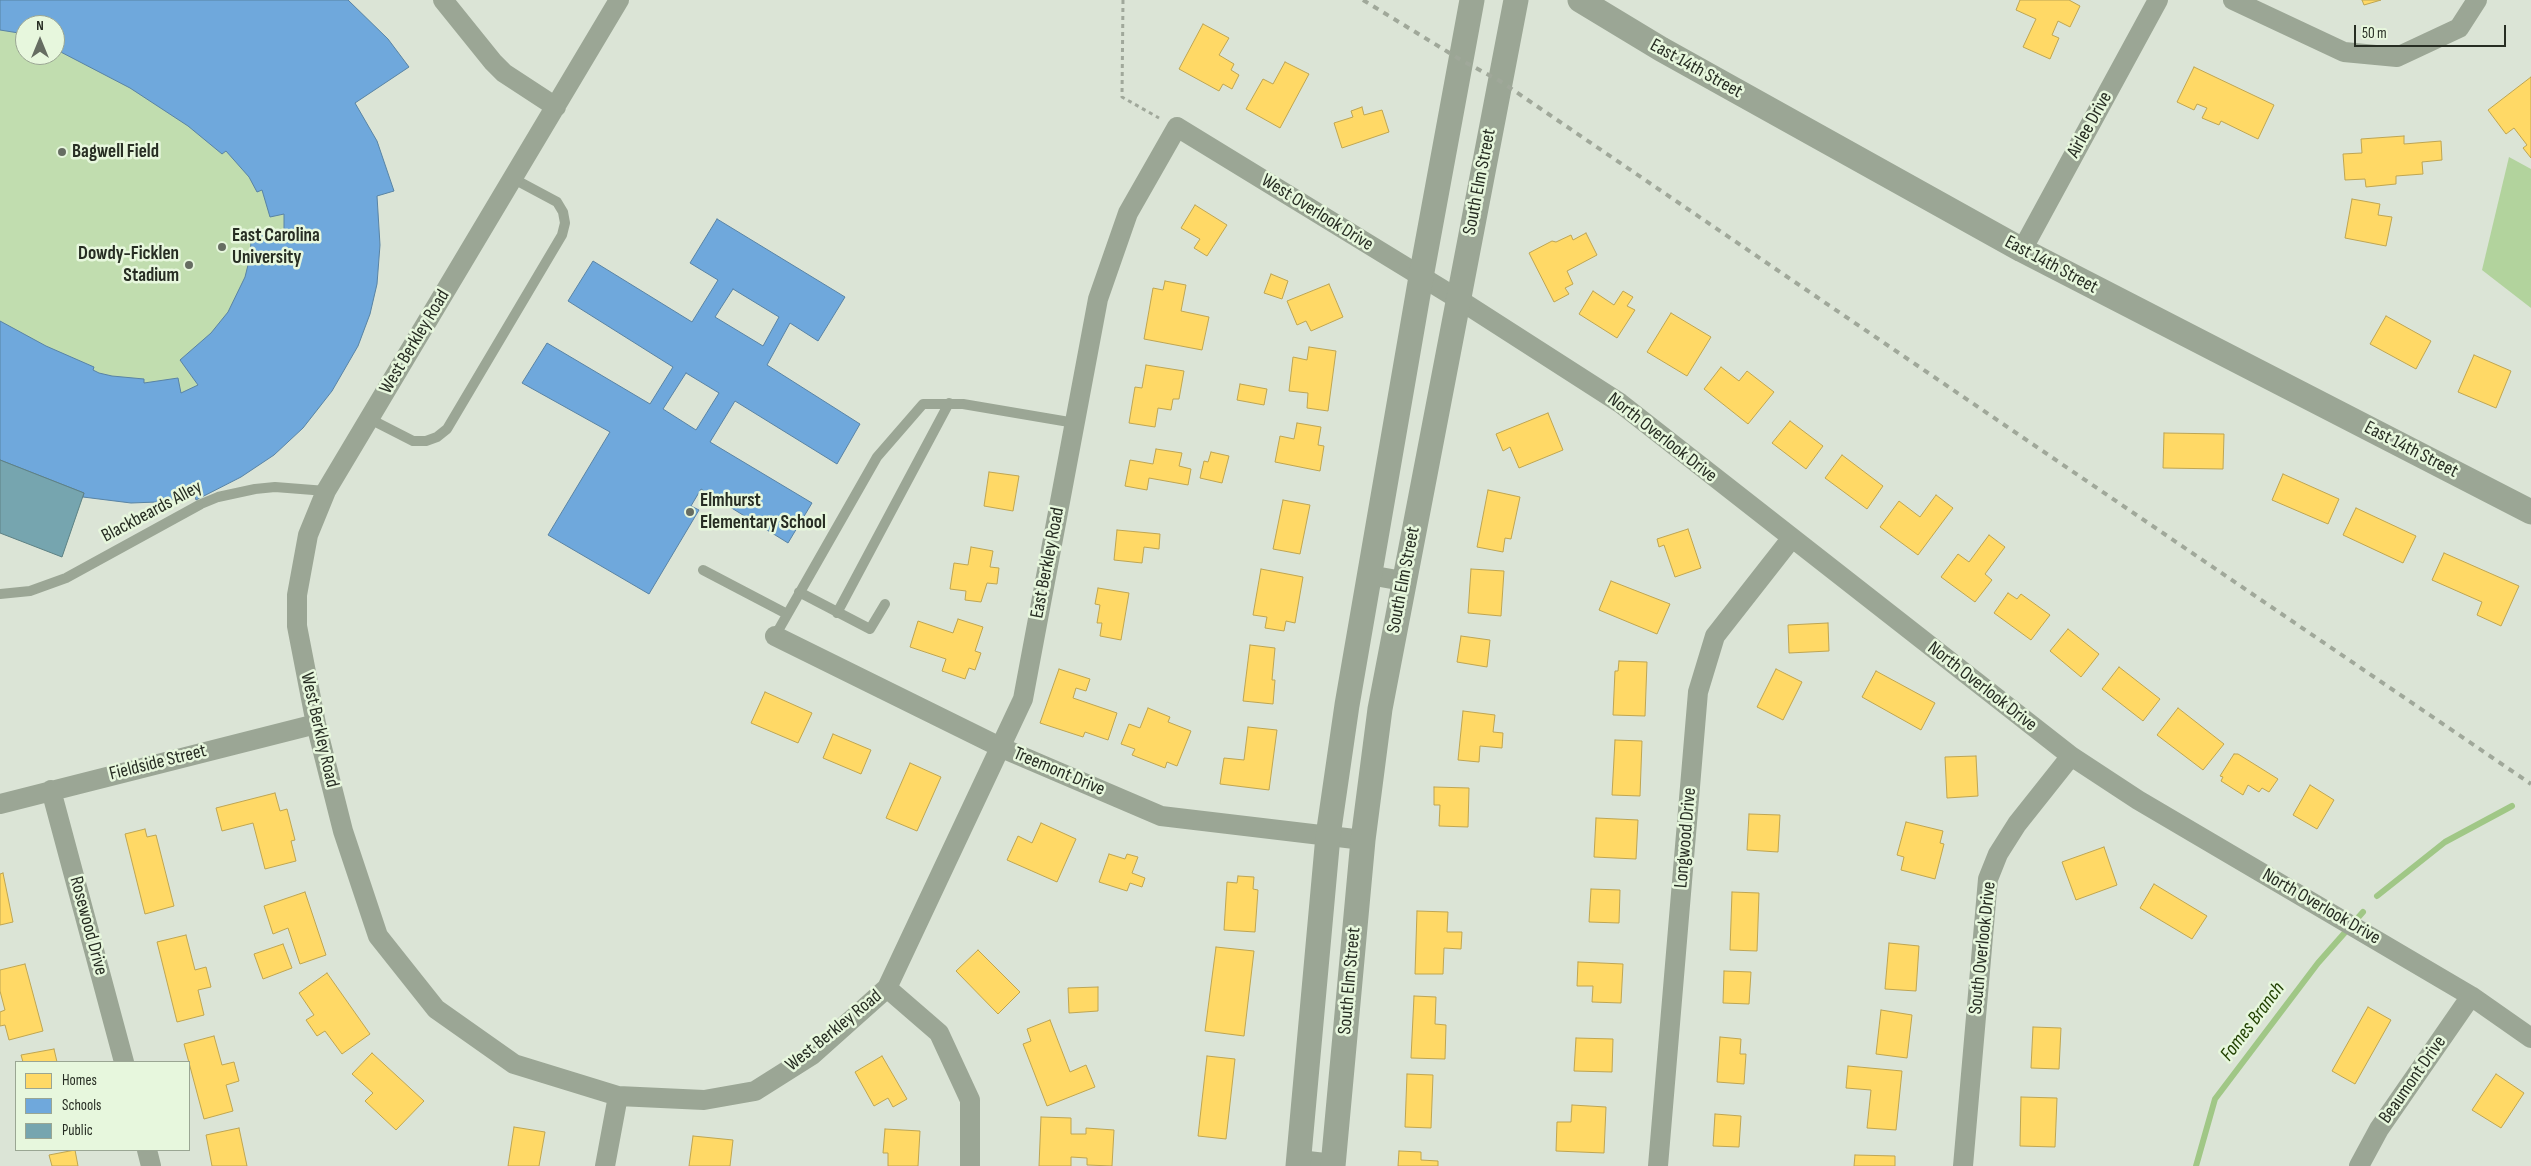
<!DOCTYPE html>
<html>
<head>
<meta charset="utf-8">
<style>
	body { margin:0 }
	#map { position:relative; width:2531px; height:1166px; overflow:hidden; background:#dbe4d6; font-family:"Sofia Sans Condensed",sans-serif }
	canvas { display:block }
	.legend { position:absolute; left:15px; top:1061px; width:175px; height:90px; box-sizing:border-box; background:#e7f7dd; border:1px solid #9aa693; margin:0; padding:6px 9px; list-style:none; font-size:15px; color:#272d23 }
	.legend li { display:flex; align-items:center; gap:10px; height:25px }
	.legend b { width:25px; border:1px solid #9aa693 }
	.north { position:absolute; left:15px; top:15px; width:50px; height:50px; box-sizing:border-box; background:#e7f7dd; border:1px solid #9aa693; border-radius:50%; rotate:0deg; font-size:14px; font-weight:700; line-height:20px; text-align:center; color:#272d23 }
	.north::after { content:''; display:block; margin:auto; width:18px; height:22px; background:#666d62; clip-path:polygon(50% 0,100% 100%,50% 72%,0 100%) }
	.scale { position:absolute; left:2354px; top:25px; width:152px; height:22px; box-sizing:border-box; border:2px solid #272d23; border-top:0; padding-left:6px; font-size:15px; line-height:18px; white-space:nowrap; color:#272d23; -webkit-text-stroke:4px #e7f7dd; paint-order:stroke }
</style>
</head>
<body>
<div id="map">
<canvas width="2531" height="1166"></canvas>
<ul class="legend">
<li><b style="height:14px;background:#ffd966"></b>Homes</li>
<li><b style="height:14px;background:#6fa8dc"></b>Schools</li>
<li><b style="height:14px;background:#76a5af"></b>Public</li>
</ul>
<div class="north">N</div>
<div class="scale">50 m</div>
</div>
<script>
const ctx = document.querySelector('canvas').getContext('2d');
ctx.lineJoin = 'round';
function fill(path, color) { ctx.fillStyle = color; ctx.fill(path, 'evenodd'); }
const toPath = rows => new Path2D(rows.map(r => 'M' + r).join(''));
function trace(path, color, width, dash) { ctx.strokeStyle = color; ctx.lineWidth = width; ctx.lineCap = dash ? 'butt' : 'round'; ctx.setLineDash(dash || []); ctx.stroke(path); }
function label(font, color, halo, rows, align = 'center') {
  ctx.font = font + ' "Sofia Sans Condensed",sans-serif'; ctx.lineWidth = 5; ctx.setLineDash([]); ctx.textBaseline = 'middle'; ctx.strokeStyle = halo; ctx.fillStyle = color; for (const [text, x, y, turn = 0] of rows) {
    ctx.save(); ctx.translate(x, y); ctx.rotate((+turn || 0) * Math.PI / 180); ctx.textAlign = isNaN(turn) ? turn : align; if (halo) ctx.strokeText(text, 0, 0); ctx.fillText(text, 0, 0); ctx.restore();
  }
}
fill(toPath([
	[0,0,348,0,388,39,409,67,355,103,377,141,394,191,377,196,377,284,370,314,358,346,320,407,303,428,195,496,157,502,131,503,83,497,62,557,0,533],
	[25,25,55,25,55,55,25,55]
]), '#c1ddaf');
fill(toPath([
	[2509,157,2531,169,2531,308,2482,270]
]), '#b2d39d');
const homes = toPath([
	[2020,0,2069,0,2080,6,2070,27,2058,21,2052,35,2059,38,2050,59,2023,47,2036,19,2016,10,2020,0],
	[2362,0,2381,0,2364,5,2362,0],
	[1203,24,1229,38,1219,55,1234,64,1231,70,1239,75,1232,89,1223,84,1219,91,1179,69,1203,24],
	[1285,62,1309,74,1280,128,1246,109,1263,79,1273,84,1285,62],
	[2194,67,2274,105,2258,139,2221,121,2219,125,2202,118,2207,108,2197,104,2194,110,2177,102,2194,67],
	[2531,77,2531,158,2523,148,2527,145,2514,128,2506,134,2488,110,2531,77],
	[1362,107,1364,115,1382,110,1389,132,1342,148,1334,123,1353,117,1351,111,1362,107],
	[2404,136,2404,144,2441,141,2442,160,2422,162,2423,174,2396,176,2396,184,2366,187,2365,179,2345,180,2343,154,2362,153,2361,139,2404,136],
	[2352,199,2380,204,2378,215,2392,217,2386,246,2345,238,2352,199],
	[1195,205,1227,225,1207,256,1194,248,1200,239,1181,228,1195,205],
	[1586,233,1597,255,1567,271,1573,284,1565,288,1569,294,1554,302,1529,253,1552,241,1556,242,1571,235,1573,240,1586,233],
	[1271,274,1288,281,1282,299,1264,293,1271,274],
	[1165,281,1186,285,1181,311,1209,317,1202,350,1144,339,1153,288,1163,290,1165,281],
	[1329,284,1343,317,1311,331,1306,321,1297,325,1287,301,1329,284],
	[1593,291,1614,305,1623,291,1633,297,1627,306,1635,310,1617,338,1579,314,1593,291],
	[1671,313,1711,337,1687,376,1647,352,1671,313],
	[2386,316,2431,341,2416,369,2370,344,2386,316],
	[1309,347,1336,351,1328,411,1307,408,1308,393,1289,391,1293,357,1307,360,1309,347],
	[2474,355,2511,371,2496,408,2458,392,2474,355],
	[1146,365,1184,371,1179,399,1173,399,1171,410,1158,408,1155,427,1129,423,1135,387,1142,388,1146,365],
	[1721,367,1739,381,1747,371,1774,392,1748,424,1704,389,1721,367],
	[1240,384,1267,389,1264,405,1237,400,1240,384],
	[1548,413,1563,450,1519,468,1510,447,1503,451,1496,434,1548,413],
	[1790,421,1823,446,1806,469,1772,443,1790,421],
	[1297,423,1321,427,1318,445,1324,446,1320,471,1275,462,1280,436,1294,439,1297,423],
	[2164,433,2224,434,2223,469,2163,468,2164,433],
	[1156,449,1182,453,1179,466,1191,469,1188,485,1149,478,1147,490,1125,486,1130,460,1153,464,1156,449],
	[1211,452,1229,456,1222,483,1200,478,1204,461,1208,462,1211,452],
	[1842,455,1883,486,1867,509,1825,478,1842,455],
	[989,472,1019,476,1013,511,984,506,989,472],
	[2283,474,2339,499,2328,524,2272,500,2283,474],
	[1488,490,1520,497,1511,539,1505,538,1503,552,1477,547,1488,490],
	[1936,495,1953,508,1918,555,1880,527,1899,501,1920,517,1936,495],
	[1283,500,1310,505,1300,554,1273,549,1283,500],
	[2356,508,2416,536,2403,563,2343,535,2356,508],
	[1688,529,1701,568,1675,577,1664,545,1659,547,1657,539,1688,529],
	[1117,530,1160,534,1159,549,1144,547,1142,563,1114,560,1117,530],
	[1989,535,2005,547,1985,574,1992,580,1975,602,1941,577,1958,554,1969,562,1989,535],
	[971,547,993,551,990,567,999,568,997,584,987,583,981,602,965,600,966,591,950,589,954,563,968,565,971,547],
	[2444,553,2519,586,2501,626,2477,615,2482,602,2432,580,2444,553],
	[1261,569,1303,577,1295,623,1286,621,1284,631,1265,628,1267,617,1253,615,1261,569],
	[1471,569,1504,571,1501,616,1468,613,1471,569],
	[1611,581,1670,604,1657,634,1599,610,1611,581],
	[1098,588,1129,593,1121,640,1100,636,1102,623,1097,623,1100,605,1095,604,1098,588],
	[2008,593,2017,599,2021,594,2050,615,2031,640,1994,613,2008,593],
	[958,619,983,627,975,651,981,653,975,670,969,668,965,679,942,671,946,659,910,647,918,621,953,633,958,619],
	[1828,623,1829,651,1789,653,1788,625,1828,623],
	[2068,629,2099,654,2081,677,2050,651,2068,629],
	[1461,636,1490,640,1487,667,1457,662,1461,636],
	[1250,645,1275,648,1272,680,1275,680,1273,704,1243,701,1250,645],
	[1619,661,1647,662,1645,716,1613,715,1615,671,1618,671,1619,661],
	[2119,667,2160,699,2143,721,2102,689,2119,667],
	[1059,669,1090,679,1086,691,1076,688,1073,698,1117,713,1108,740,1085,732,1083,737,1040,723,1059,669],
	[1776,669,1802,682,1783,720,1757,707,1776,669],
	[1876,671,1935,703,1921,730,1862,697,1876,671],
	[765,692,812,713,798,743,751,723,765,692],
	[1148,708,1170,717,1168,722,1191,731,1177,766,1167,762,1165,768,1132,755,1135,749,1121,744,1129,724,1140,728,1148,708],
	[2178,708,2224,744,2203,770,2157,735,2178,708],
	[1463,711,1495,715,1493,732,1503,733,1502,748,1480,746,1479,762,1458,760,1463,711],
	[1248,727,1277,730,1269,790,1220,784,1224,758,1244,760,1248,727],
	[833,734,871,750,861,774,823,758,833,734],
	[1615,740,1642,741,1640,796,1612,795,1615,740],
	[2234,754,2238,754,2278,779,2269,792,2262,788,2259,792,2248,785,2243,795,2221,781,2223,777,2220,776,2234,754],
	[1976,756,1978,796,1947,798,1945,757,1976,756],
	[910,763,941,777,917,831,886,818,910,763],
	[2310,785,2334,800,2317,829,2293,815,2310,785],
	[1434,787,1469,788,1468,827,1439,826,1440,805,1434,805,1434,787],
	[275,793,280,811,287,809,295,840,291,841,296,861,265,869,253,823,222,831,216,808,275,793],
	[1749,814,1780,815,1778,852,1747,850,1749,814],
	[1596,818,1638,820,1636,859,1594,857,1596,818],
	[1906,822,1943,831,1940,843,1944,844,1935,879,1901,870,1904,857,1897,855,1906,822],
	[1041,823,1076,839,1057,882,1007,860,1018,836,1032,843,1041,823],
	[145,829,147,837,156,835,174,906,145,914,125,834,145,829],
	[2104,847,2117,885,2076,900,2062,862,2104,847],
	[1109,854,1125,859,1127,854,1138,857,1132,873,1145,878,1142,887,1130,883,1127,891,1099,882,1109,854],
	[3,873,13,922,0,925,0,874,3,873],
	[1238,876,1254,877,1253,889,1258,890,1255,932,1224,930,1227,882,1237,883,1238,876],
	[2154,884,2207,916,2192,939,2140,908,2154,884],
	[1591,889,1620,890,1619,923,1589,922,1591,889],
	[305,892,326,955,300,964,288,928,273,934,264,906,305,892],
	[1732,892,1759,893,1757,951,1730,950,1732,892],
	[1417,911,1448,912,1447,932,1462,932,1461,949,1444,948,1443,974,1415,974,1417,911],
	[186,935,195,970,206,967,211,987,198,990,204,1015,177,1022,157,942,186,935],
	[1889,943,1919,946,1916,991,1885,989,1889,943],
	[283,944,292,968,263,979,254,954,283,944],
	[1216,947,1254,951,1244,1036,1205,1031,1216,947],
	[978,950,1020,992,998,1014,956,971,978,950],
	[1578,962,1623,964,1621,1003,1592,1002,1593,986,1577,986,1578,962],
	[25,964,43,1031,9,1040,5,1025,0,1026,0,1012,5,1010,0,991,0,970,25,964],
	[1724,971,1751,972,1749,1004,1723,1003,1724,971],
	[327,973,370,1034,342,1054,325,1031,317,1036,306,1020,314,1015,299,993,327,973],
	[1098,987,1098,1011,1069,1013,1068,988,1098,987],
	[1414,996,1436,997,1435,1024,1446,1025,1445,1059,1411,1058,1414,996],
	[2368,1007,2391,1020,2355,1084,2332,1071,2368,1007],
	[1881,1010,1912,1015,1907,1058,1876,1054,1881,1010],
	[1050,1020,1070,1072,1086,1065,1095,1087,1047,1106,1023,1044,1031,1041,1027,1029,1050,1020],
	[2033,1027,2061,1028,2059,1069,2031,1068,2033,1027],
	[214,1036,222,1065,234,1062,239,1081,226,1085,233,1111,204,1119,184,1044,214,1036],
	[1720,1037,1741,1039,1740,1054,1746,1054,1744,1084,1717,1082,1720,1037],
	[1576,1038,1613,1039,1612,1072,1574,1071,1576,1038],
	[54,1049,57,1062,23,1062,21,1055,54,1049],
	[372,1053,424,1101,396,1130,365,1101,373,1093,352,1074,372,1053],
	[882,1056,907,1099,893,1107,888,1098,874,1106,855,1072,882,1056],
	[1207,1056,1235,1059,1226,1139,1198,1136,1207,1056],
	[1848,1066,1902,1071,1896,1130,1867,1128,1871,1090,1846,1088,1848,1066],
	[1407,1074,1433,1075,1431,1128,1405,1127,1407,1074],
	[2496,1074,2524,1093,2501,1128,2472,1110,2496,1074],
	[2021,1097,2057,1098,2055,1147,2020,1146,2021,1097],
	[1572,1105,1606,1107,1604,1153,1556,1151,1557,1122,1571,1122,1572,1105],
	[1715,1114,1741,1116,1739,1147,1713,1146,1715,1114],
	[1041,1117,1071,1118,1071,1134,1086,1134,1086,1128,1114,1130,1112,1166,1087,1165,1087,1158,1071,1157,1071,1166,1039,1166,1041,1117],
	[514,1127,545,1132,539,1166,508,1166,514,1127],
	[239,1128,247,1166,212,1166,206,1135,239,1128],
	[885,1129,920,1131,918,1166,888,1166,888,1153,883,1153,885,1129],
	[693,1136,733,1140,730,1166,689,1166,693,1136],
	[75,1150,78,1166,52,1166,49,1155,75,1150],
	[1399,1151,1421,1152,1421,1160,1438,1161,1438,1166,1398,1166,1399,1151],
	[1855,1155,1895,1156,1895,1166,1854,1166,1855,1155]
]);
fill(homes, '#ffd966');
trace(homes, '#bea552', 1);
const schools = toPath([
	[0,0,348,0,388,39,409,67,355,103,377,141,394,191,377,196,380,245,377,284,370,314,358,346,332,391,303,428,274,455,241,477,196,500,195,496,157,502,131,503,83,497,84,493,0,460,0,321,46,346,94,367,93,370,99,373,112,376,144,379,144,383,178,378,181,393,198,385,180,360,211,333,228,312,245,277,250,257,251,241,255,241,256,234,284,237,284,214,270,217,262,190,257,192,249,177,226,151,222,154,188,126,130,88,55,49,55,25,25,25,25,34,0,30,0,0],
	[717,219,845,297,818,341,790,323,767,365,860,424,837,464,735,401,710,442,812,503,788,543,701,489,691,506,699,510,649,594,548,535,610,432,522,383,547,343,650,404,673,367,568,301,593,261,692,322,718,280,690,263,717,219],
	[733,289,779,317,763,346,715,317,733,289],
	[686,373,719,393,696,430,663,409,686,373]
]);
fill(schools, '#6fa8dc');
trace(schools, '#5983a4', 1);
const public = toPath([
	[0,460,84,493,62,557,0,533,0,460]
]);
fill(public, '#76a5af');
trace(public, '#5e8185', 1);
trace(toPath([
	[2377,896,2445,842,2512,806],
	[2196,1166,2215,1099,2318,963,2363,912]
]), '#a0c786', 6);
trace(toPath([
	[1123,0,1122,97,1159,118]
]), '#a0a89b', 3, [4, 4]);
trace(toPath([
	[368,418,413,441,426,441,437,437,447,429,562,235,565,223,563,212,557,202,514,179],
	[703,570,787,614],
	[799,592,870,629,885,604],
	[0,594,30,591,66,578,201,504,218,497,255,489,275,487,326,491],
	[837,613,949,403],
	[775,636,877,457,923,404,963,404,1075,423]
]), '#9ba695', 10);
trace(toPath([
	[443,0,493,62,504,73,556,107],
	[619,0,326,491,308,535,297,595,297,626,316,724,343,831,378,936,436,1009,514,1064,618,1096,704,1100,755,1091,812,1055,887,988,1023,699,1098,299,1128,213,1177,127,1458,299,1620,403,2071,756,2138,800,2471,996,2531,1038],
	[2233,0,2344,52,2397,57,2459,28,2477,0],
	[2022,250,2158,0],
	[1369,575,1403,581],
	[775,636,1002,748,1161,816,1363,840],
	[51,790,124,1062],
	[0,804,316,724],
	[887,988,939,1033,970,1100,970,1166],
	[147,1150,151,1166],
	[1299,1160,1334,1164],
	[605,1166,618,1096],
	[1658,1166,1698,692,1715,636,1791,539],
	[1963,1166,1988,879,1998,854,2017,824,2071,756],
	[2359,1166,2379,1129,2471,996]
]), '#9ba695', 20);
trace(toPath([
	[1580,0,1661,49,2022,250,2531,512],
	[1298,1166,1328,836,1347,705,1421,277,1472,0],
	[1333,1166,1363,840,1380,709,1516,0]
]), '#9ba695', 25);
trace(toPath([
	[1363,0,1461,60,1500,81,2531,784]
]), '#a0a89a', 4, [6, 6]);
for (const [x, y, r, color] of [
	[62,152,5,"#666d62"],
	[222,247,5,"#666d62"],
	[189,265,5,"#666d62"],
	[690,512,5,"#666d62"]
]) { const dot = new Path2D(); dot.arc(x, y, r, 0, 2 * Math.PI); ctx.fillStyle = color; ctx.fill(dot); trace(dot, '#e7f7dd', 2); }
label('19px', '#272d23', '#e7f7dd', [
	["East 14th Street",1696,69,29],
	["Airlee Drive",2090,125,-61],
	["South Elm Street",1480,182,-79],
	["West Overlook Drive",1317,213,32],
	["East 14th Street",2051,265,28],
	["West Berkley Road",415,342,-59],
	["North Overlook Drive",1662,438,38],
	["East 14th Street",2411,450,27],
	["Blackbeards Alley",152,512,-28],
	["East Berkley Road",1048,563,-79],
	["South Elm Street",1404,580,-79],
	["North Overlook Drive",1982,687,38],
	["West Berkley Road",319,730,77],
	["Fieldside Street",158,763,-14],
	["Treemont Drive",1059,772,23],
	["Longwood Drive",1686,838,-85],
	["North Overlook Drive",2321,907,30],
	["Rosewood Drive",88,926,75],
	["South Overlook Drive",1983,948,-84],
	["South Elm Street",1350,981,-85],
	["West Berkley Road",834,1031,-39],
	["Beaumont Drive",2413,1080,-55]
]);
label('bold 19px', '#272d23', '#e7f7dd', [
	["Bagwell Field",72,152],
	["East Carolina",232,236],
	["University",232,258],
	["Dowdy-Ficklen",179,254,"right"],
	["Stadium",179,276,"right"],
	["Elmhurst",700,501],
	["Elementary School",700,523]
], 'left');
label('italic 20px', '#224202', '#e7f7dd', [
	["Fomes Branch",2253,1022,-53]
]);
</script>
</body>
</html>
